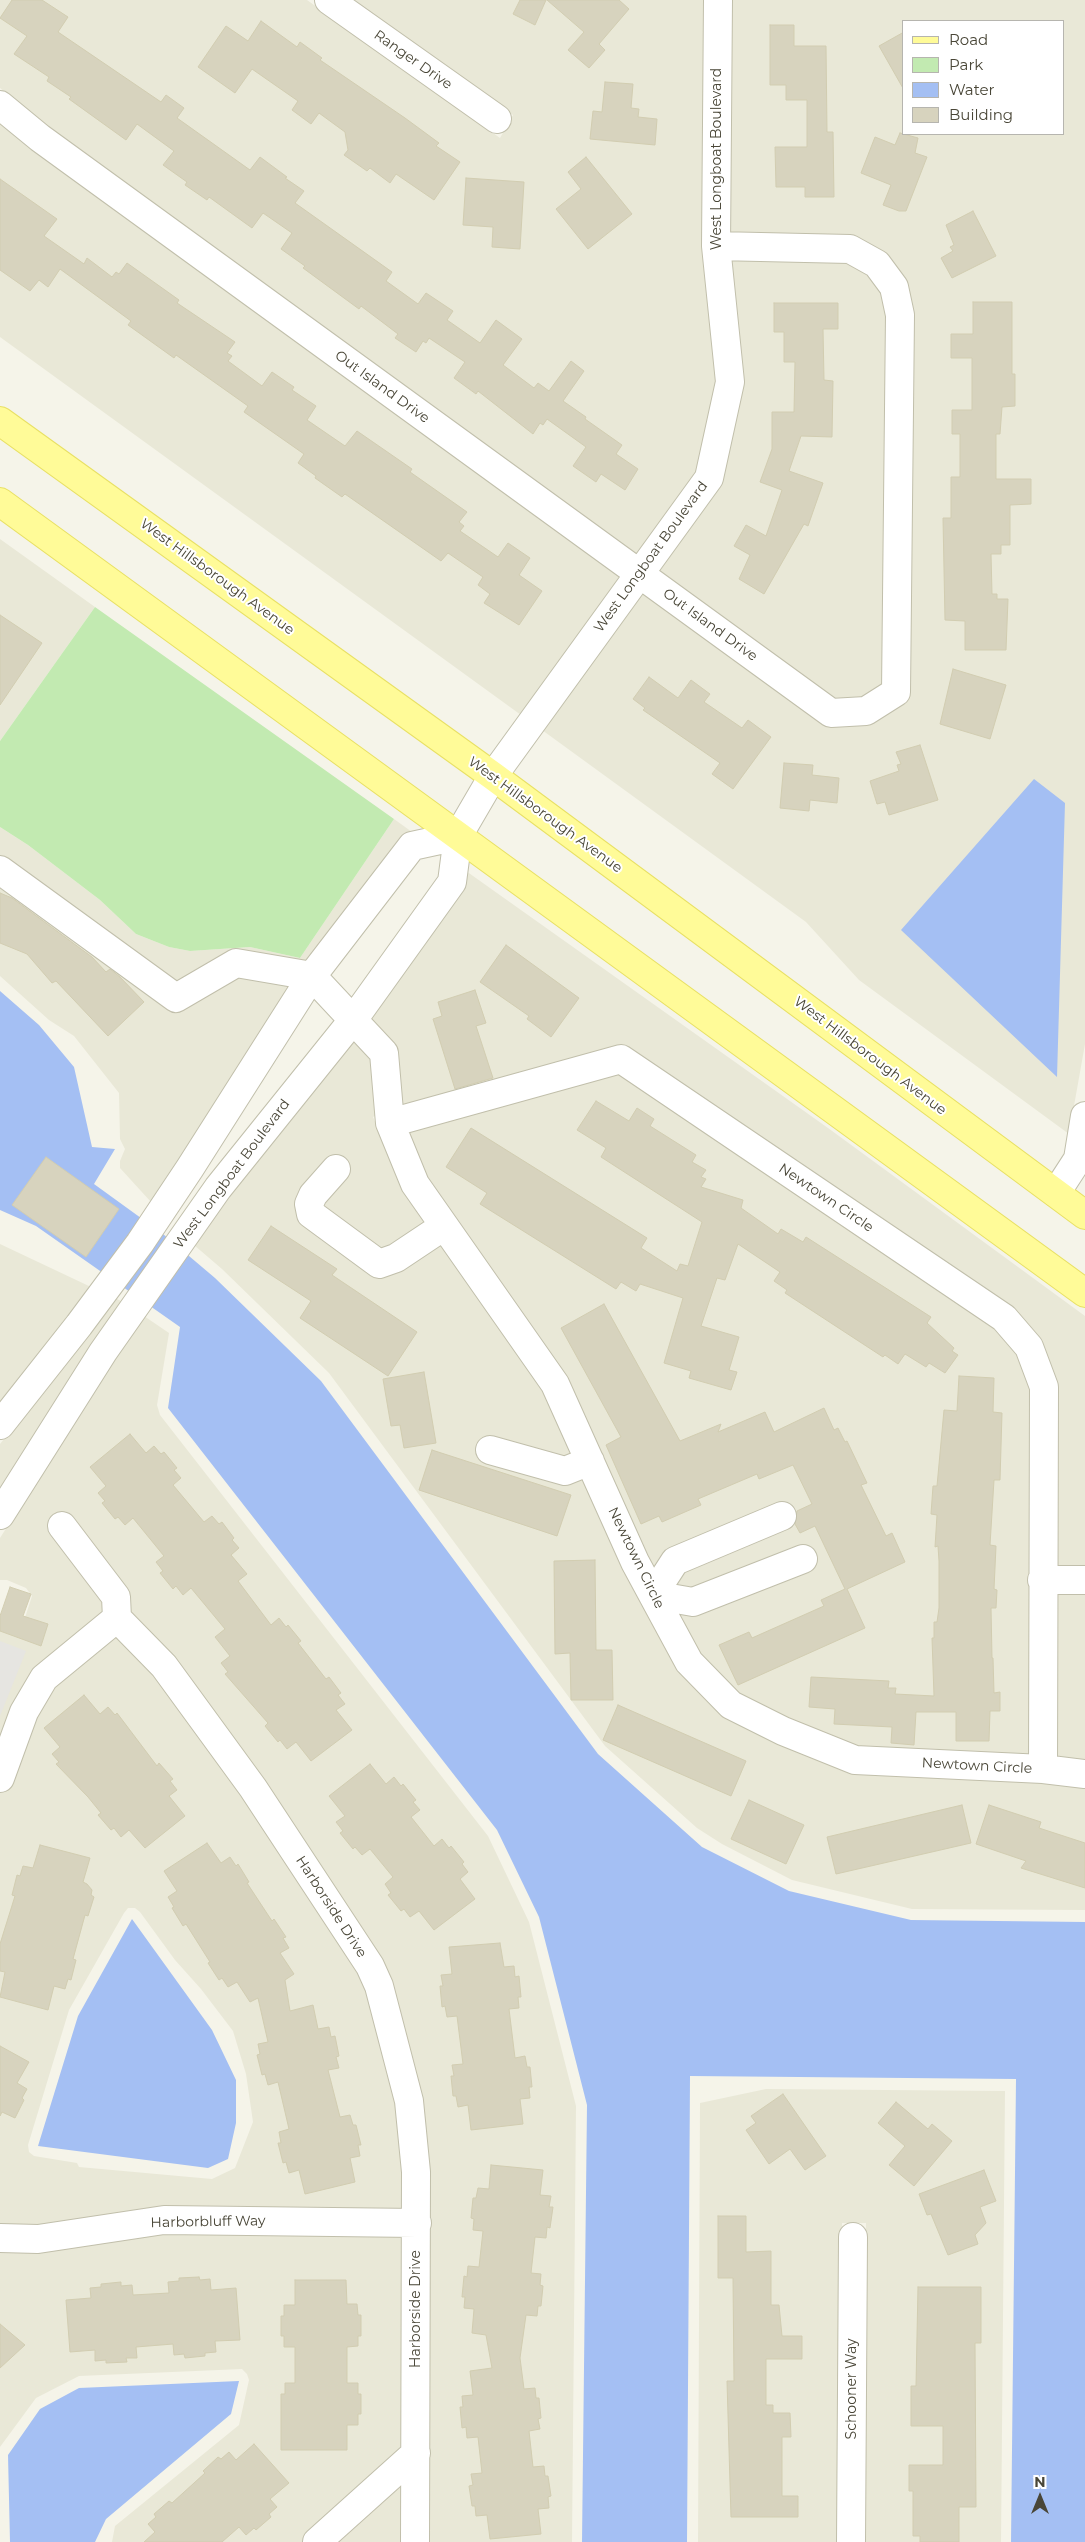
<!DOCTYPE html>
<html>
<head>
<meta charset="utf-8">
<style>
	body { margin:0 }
	#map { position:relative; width:1085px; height:2542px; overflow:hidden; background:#f5f4e9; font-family:Montserrat,sans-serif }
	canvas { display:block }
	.legend { position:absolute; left:902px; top:20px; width:162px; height:115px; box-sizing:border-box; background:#fff; border:1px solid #b6b5af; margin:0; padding:6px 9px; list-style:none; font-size:15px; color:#494637 }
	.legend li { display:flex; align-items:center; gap:10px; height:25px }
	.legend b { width:25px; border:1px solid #b6b5af }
	.north { position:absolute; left:1015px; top:2472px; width:50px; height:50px; -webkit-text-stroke:4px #fff; paint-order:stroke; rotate:0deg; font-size:14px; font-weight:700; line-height:20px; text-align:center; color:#494637 }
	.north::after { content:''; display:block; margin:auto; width:18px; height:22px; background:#494637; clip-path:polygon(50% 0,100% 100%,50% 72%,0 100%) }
</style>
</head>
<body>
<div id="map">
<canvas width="1085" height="2542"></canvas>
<ul class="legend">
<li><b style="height:6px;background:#fffb98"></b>Road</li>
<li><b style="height:14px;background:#c2eab1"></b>Park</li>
<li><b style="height:14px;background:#a4bff3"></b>Water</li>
<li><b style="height:14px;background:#d7d3be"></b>Building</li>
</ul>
<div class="north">N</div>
</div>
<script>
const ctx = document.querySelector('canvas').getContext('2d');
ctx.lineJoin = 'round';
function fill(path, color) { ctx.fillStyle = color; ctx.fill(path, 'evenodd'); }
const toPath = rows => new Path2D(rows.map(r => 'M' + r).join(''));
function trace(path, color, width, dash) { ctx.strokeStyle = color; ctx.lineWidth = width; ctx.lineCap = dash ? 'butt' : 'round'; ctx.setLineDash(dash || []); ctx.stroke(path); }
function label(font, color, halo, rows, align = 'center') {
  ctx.font = font + ' Montserrat,sans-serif'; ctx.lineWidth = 4; ctx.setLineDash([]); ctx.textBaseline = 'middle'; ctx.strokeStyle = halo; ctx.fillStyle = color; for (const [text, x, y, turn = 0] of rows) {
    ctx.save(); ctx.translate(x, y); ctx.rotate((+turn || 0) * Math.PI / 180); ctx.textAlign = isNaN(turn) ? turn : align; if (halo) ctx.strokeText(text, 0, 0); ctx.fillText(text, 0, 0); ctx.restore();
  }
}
fill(toPath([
	[0,0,307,0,500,138,513,115,351,0,705,0,703,259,717,381,698,472,636,555,47,127,0,88],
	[730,0,1085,0,1085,1044,1069,1134,859,980,806,922,542,730,641,591,824,724,902,705,886,255,728,233],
	[904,21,1064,21,1064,134,904,134],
	[0,122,621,576,521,715,0,337],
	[730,260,847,263,869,275,883,293,888,317,884,684,863,697,834,699,657,570,718,487],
	[0,539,95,607,0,741],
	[394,819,412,832,296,978,151,1202,120,1168,120,1161,125,1149,120,1139,119,1093,74,1036,49,1020,0,976,0,827,28,845,100,900,136,934,169,947,190,951,250,947,300,958],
	[466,871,828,1128,1085,1316,1085,1910,912,1909,792,1880,722,1844,697,1828,605,1746,329,1373,222,1269,194,1245,228,1197,354,1040,373,1059,377,1115,373,1117,409,1202,431,1191,407,1133,468,1116,462,1090,400,1106,370,1019],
	[0,1244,91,1287,0,1405],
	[115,1298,123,1302,0,1492,0,1444,81,1344],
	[144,1316,169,1333,157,1405,160,1415,488,1836,529,1922,576,2106,572,2542,112,2542,115,2526,239,2425,249,2380,247,2374,242,2369,79,2376,36,2398,0,2447,0,1627,23,1624,32,1596,26,1588,7,1580,0,1580,0,1538,113,1360],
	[128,1908,135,1908,140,1912,175,1960,201,1989,233,2031,246,2074,253,2122,235,2168,212,2179,79,2167,77,2163,34,2156,29,2152,28,2145,69,2010,124,1913],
	[766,2089,1005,2091,1001,2542,863,2542,866,2223,842,2223,839,2542,698,2542,700,2103]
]), '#e9e8d7');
fill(toPath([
	[95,607,394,819,300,958,250,947,190,951,169,947,136,934,100,900,28,845,0,827,0,741]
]), '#c2eab1');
fill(toPath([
	[0,1641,26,1651,0,1716]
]), '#e6e5e1');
fill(toPath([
	[1034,779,1065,803,1057,1077,901,930],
	[0,991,39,1025,74,1067,92,1147,115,1149,94,1184,163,1234,215,1278,321,1381,598,1754,702,1847,789,1891,911,1920,1085,1922,1085,2542,1011,2542,1016,2079,690,2076,687,2542,582,2542,587,2105,539,1917,497,1830,168,1408,180,1327,36,1226,0,1210],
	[132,1919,212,2030,236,2080,236,2123,228,2159,208,2168,38,2146,78,2016],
	[239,2381,231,2414,106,2519,95,2542,10,2542,8,2455,40,2409,79,2388]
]), '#a4bff3');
const building = toPath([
	[12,0,42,0,68,17,58,32,161,102,166,95,184,108,177,118,250,170,260,157,287,177,285,178,304,191,295,203,392,272,386,281,418,304,426,293,453,311,447,320,480,343,496,320,522,339,503,365,534,388,538,383,549,391,571,361,584,371,563,401,586,417,585,419,622,445,616,454,638,469,625,490,601,474,596,482,573,466,586,447,547,419,543,425,540,423,533,434,478,391,476,394,454,378,465,362,429,338,426,343,423,341,416,352,395,338,398,334,361,306,359,309,303,268,305,266,281,249,292,233,263,213,252,228,209,197,207,200,185,185,187,182,163,165,174,151,137,124,126,140,69,99,71,97,47,81,49,77,14,54,27,36,0,18,12,0],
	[520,0,546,0,535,25,513,14,520,0],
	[547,0,619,0,629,9,599,44,605,50,589,68,568,50,584,32,547,0],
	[261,21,297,47,300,42,322,58,320,60,405,118,439,143,436,146,460,162,434,200,396,174,390,183,370,168,367,171,344,155,348,150,345,132,319,113,311,124,292,110,298,101,252,69,235,93,198,67,226,26,248,41,261,21],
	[770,25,794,25,794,46,826,46,827,132,833,132,834,197,805,197,805,187,776,187,775,147,807,147,807,100,786,100,786,85,770,85,770,25],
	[904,32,904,90,879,46,904,32],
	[605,82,633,84,631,108,639,109,638,117,657,119,655,145,590,139,593,111,602,112,605,82],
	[900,133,918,138,915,153,927,157,906,211,899,211,883,205,891,185,861,173,875,137,895,145,900,133],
	[586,157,632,214,588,249,556,209,581,189,568,172,586,157],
	[466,178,524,182,520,249,492,247,493,227,463,225,466,178],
	[0,179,57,219,44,236,84,264,87,258,112,277,116,272,119,274,127,263,179,300,177,303,235,342,227,353,232,356,228,361,262,386,272,372,294,387,292,390,316,406,307,420,345,446,357,431,412,469,410,472,467,512,459,522,464,526,460,531,498,557,508,543,530,558,519,575,542,591,519,625,484,603,490,594,478,585,483,577,448,553,441,561,345,494,342,497,315,478,316,476,298,463,304,454,244,412,248,406,176,355,174,358,128,325,131,321,60,269,48,287,39,280,30,291,0,270,0,179],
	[973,211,996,256,952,278,941,258,953,251,950,247,954,245,946,225,973,211],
	[973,302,1012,302,1012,374,1015,374,1015,406,1002,407,1000,434,996,434,996,479,1031,479,1031,504,1010,505,1010,545,1001,545,1001,554,991,554,992,594,997,594,997,599,1008,599,1006,650,965,650,965,621,945,620,943,518,951,518,951,477,960,477,960,434,952,434,952,410,972,410,972,358,951,358,951,334,973,334,973,302],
	[774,303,838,303,838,329,823,329,824,380,833,381,832,437,801,436,789,471,823,483,808,526,804,524,764,594,739,579,750,555,734,546,746,525,766,536,782,490,760,482,772,449,772,412,794,412,795,362,784,362,784,332,774,332,774,303],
	[0,615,42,643,0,705,0,615],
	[953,669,1006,685,990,739,940,724,953,669],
	[649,677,678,698,691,680,710,694,704,702,742,728,748,720,771,737,733,789,712,774,720,763,643,710,645,708,633,699,649,677],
	[920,745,938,800,889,815,885,802,877,804,870,781,899,771,897,765,901,764,896,752,920,745],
	[784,763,813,765,812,775,839,778,837,803,810,800,809,811,780,808,784,763],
	[0,893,12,898,92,957,106,972,110,969,120,977,144,1002,108,1036,56,981,52,983,27,954,0,943,0,893],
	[506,945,579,998,551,1037,527,1019,529,1016,480,982,506,945],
	[475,990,486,1023,476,1026,493,1078,455,1089,433,1019,442,1016,438,1002,475,990],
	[596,1101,629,1121,637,1108,654,1119,650,1126,696,1155,692,1162,706,1170,701,1177,706,1179,701,1187,743,1200,741,1208,778,1234,781,1229,803,1242,806,1237,931,1317,927,1323,954,1348,952,1351,958,1355,945,1373,929,1363,926,1367,905,1354,898,1364,885,1355,883,1357,785,1293,787,1290,774,1281,780,1272,738,1244,725,1280,717,1278,701,1326,739,1337,729,1370,737,1372,731,1390,689,1378,691,1371,664,1363,683,1298,640,1284,636,1291,621,1282,616,1289,480,1204,487,1193,446,1167,471,1128,647,1238,641,1248,677,1271,680,1264,688,1266,702,1222,601,1157,606,1148,577,1130,596,1101],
	[46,1157,119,1209,86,1257,12,1205,46,1157],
	[271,1226,337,1269,332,1275,417,1332,388,1376,300,1318,311,1301,248,1260,271,1226],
	[604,1304,680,1441,721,1424,718,1432,765,1412,774,1432,824,1408,834,1430,838,1428,845,1442,847,1441,867,1483,861,1485,886,1536,892,1533,905,1562,847,1589,865,1628,738,1685,719,1645,749,1632,752,1638,824,1606,821,1600,845,1589,815,1526,800,1533,795,1524,797,1511,812,1504,793,1465,759,1479,757,1474,698,1499,701,1505,662,1522,659,1516,641,1524,606,1445,621,1437,561,1328,604,1304],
	[424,1372,436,1443,404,1448,400,1425,391,1426,383,1379,424,1372],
	[959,1376,994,1378,993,1412,1002,1413,1000,1480,994,1480,990,1545,996,1546,994,1589,997,1590,996,1608,991,1608,992,1658,993,1658,994,1693,1000,1692,1000,1711,990,1711,989,1741,956,1741,956,1712,916,1712,914,1745,891,1743,892,1727,834,1724,835,1709,809,1707,811,1677,889,1681,888,1688,896,1688,895,1694,934,1696,932,1638,934,1638,934,1622,937,1622,939,1608,939,1561,938,1546,935,1547,937,1515,931,1514,933,1486,937,1486,944,1410,957,1411,959,1376],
	[130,1434,146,1453,154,1446,161,1454,164,1452,177,1468,174,1470,181,1478,173,1485,204,1522,212,1516,219,1524,222,1522,234,1538,232,1540,239,1548,231,1555,247,1574,238,1581,271,1625,279,1618,286,1627,288,1625,301,1641,298,1643,326,1679,329,1677,341,1693,338,1695,345,1704,336,1710,352,1730,311,1761,296,1742,287,1749,280,1740,278,1742,265,1726,268,1723,225,1674,228,1672,221,1663,230,1656,215,1637,225,1629,191,1588,183,1595,176,1586,173,1589,160,1573,163,1571,156,1562,164,1556,133,1518,125,1525,118,1517,115,1519,102,1503,105,1501,98,1493,106,1486,90,1467,130,1434],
	[432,1450,571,1495,557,1536,419,1490,432,1450],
	[595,1560,596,1650,612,1650,613,1700,571,1700,570,1653,555,1654,554,1561,595,1560],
	[10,1587,31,1594,23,1616,48,1624,41,1646,0,1631,0,1616,10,1587],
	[84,1695,100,1714,108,1707,115,1715,117,1713,157,1766,159,1763,173,1779,170,1781,177,1790,169,1796,185,1816,145,1848,129,1830,121,1837,114,1828,111,1830,98,1815,101,1813,88,1797,56,1764,59,1762,52,1754,60,1747,44,1728,84,1695],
	[618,1705,746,1761,731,1796,603,1740,618,1705],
	[370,1764,386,1784,394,1777,401,1786,403,1784,416,1800,413,1802,420,1810,411,1817,434,1846,442,1839,449,1848,451,1846,464,1862,462,1864,468,1872,460,1879,475,1899,434,1930,419,1911,410,1917,404,1909,401,1911,388,1895,391,1893,385,1884,393,1877,370,1849,362,1855,355,1847,353,1849,340,1833,343,1831,336,1822,345,1816,329,1796,370,1764],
	[749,1800,804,1825,786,1864,731,1839,749,1800],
	[962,1805,971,1843,836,1874,827,1837,962,1805],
	[989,1805,1041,1822,1039,1828,1085,1843,1085,1888,1021,1868,1026,1861,976,1844,989,1805],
	[207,1843,221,1863,230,1857,236,1866,238,1864,249,1882,247,1883,272,1921,274,1919,286,1937,283,1938,289,1948,280,1953,294,1974,285,1980,290,2011,313,2005,318,2029,329,2027,331,2037,335,2036,339,2056,336,2057,339,2068,328,2070,340,2117,350,2115,353,2125,356,2125,361,2145,358,2145,360,2156,350,2158,355,2182,305,2194,299,2170,289,2173,286,2162,283,2163,278,2143,281,2143,279,2132,289,2129,278,2082,268,2085,265,2074,262,2075,257,2055,260,2054,258,2044,268,2042,258,1998,250,2002,237,1982,228,1987,222,1978,219,1980,208,1963,210,1962,186,1924,183,1926,172,1908,174,1907,168,1897,177,1891,164,1871,207,1843],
	[40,1845,90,1858,83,1882,87,1884,92,1890,91,1895,94,1897,88,1916,85,1915,73,1959,76,1960,71,1980,68,1979,65,1989,54,1986,48,2010,0,1997,5,1972,0,1971,0,1944,15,1896,12,1895,17,1875,20,1876,23,1866,33,1868,40,1845],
	[500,1943,504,1967,514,1966,515,1977,519,1976,521,1997,518,1997,519,2008,509,2009,515,2058,525,2056,527,2067,530,2067,532,2087,529,2087,530,2098,520,2099,523,2124,471,2130,468,2105,458,2107,456,2096,453,2096,451,2076,454,2076,452,2065,463,2064,457,2016,447,2017,445,2006,442,2007,440,1986,443,1986,441,1975,452,1974,449,1947,500,1943],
	[0,2046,29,2062,17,2083,27,2089,22,2098,24,2100,15,2118,2,2112,0,2116,0,2046],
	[783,2094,826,2156,805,2170,790,2149,769,2164,746,2130,756,2123,751,2116,783,2094],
	[896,2102,928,2129,932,2124,952,2141,914,2186,889,2165,905,2146,878,2123,896,2102],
	[491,2165,543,2170,540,2195,551,2196,549,2207,553,2207,550,2228,547,2227,546,2238,535,2237,531,2273,541,2274,540,2285,543,2286,541,2306,538,2306,537,2316,526,2315,520,2358,524,2389,535,2388,536,2398,539,2398,541,2418,538,2419,540,2429,529,2431,533,2467,544,2466,545,2476,548,2476,551,2496,548,2497,549,2508,538,2509,541,2534,490,2539,487,2515,476,2516,475,2506,472,2506,469,2486,473,2485,471,2474,482,2473,478,2437,467,2438,466,2427,462,2428,460,2407,463,2407,462,2396,473,2395,470,2371,492,2368,486,2335,472,2333,474,2309,464,2308,465,2297,462,2297,464,2276,467,2277,468,2266,479,2267,483,2231,473,2230,474,2219,471,2218,473,2198,476,2198,478,2188,489,2189,491,2165],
	[984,2170,996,2201,980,2207,986,2223,975,2235,978,2244,948,2255,931,2214,927,2215,919,2194,984,2170],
	[718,2216,746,2216,746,2252,771,2251,771,2305,779,2305,782,2336,802,2336,802,2359,766,2359,766,2405,773,2405,773,2413,790,2413,791,2437,782,2437,782,2496,798,2496,798,2517,731,2517,727,2381,734,2381,733,2278,718,2278,718,2216],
	[199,2277,200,2280,210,2279,211,2290,236,2288,240,2340,215,2341,216,2352,205,2353,205,2356,185,2358,184,2354,174,2355,173,2344,136,2347,137,2358,126,2358,127,2362,106,2363,106,2360,95,2361,95,2350,70,2352,66,2300,91,2298,90,2288,101,2287,101,2284,121,2282,121,2286,132,2285,133,2295,169,2293,168,2282,179,2281,179,2278,199,2277],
	[295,2280,346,2280,347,2304,357,2304,358,2315,361,2315,361,2336,358,2336,358,2346,347,2347,347,2383,358,2383,358,2394,361,2394,361,2414,358,2414,358,2425,347,2425,347,2450,281,2450,281,2394,285,2394,285,2383,295,2383,295,2347,284,2347,284,2336,281,2336,281,2316,284,2316,284,2305,295,2305,295,2280],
	[918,2287,981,2287,981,2343,975,2343,976,2507,959,2507,959,2542,920,2542,920,2536,913,2536,913,2491,909,2491,909,2465,943,2465,943,2426,911,2426,911,2386,916,2386,918,2287],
	[0,2324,25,2345,0,2368,0,2324],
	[254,2444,289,2483,270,2499,277,2507,269,2514,271,2517,256,2530,254,2528,246,2535,239,2527,222,2542,144,2542,155,2532,148,2524,156,2517,154,2514,169,2501,172,2503,205,2473,203,2471,218,2457,221,2459,229,2452,236,2460,254,2444]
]);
fill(building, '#d7d3be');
trace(building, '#d2cdb1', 1);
const minor = toPath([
	[329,0,497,119],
	[0,105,40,138,831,713,866,711,896,692,900,315,894,287,877,264,850,249,716,246],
	[0,870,176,998,236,963,312,976,384,1053,390,1123,621,1059,1004,1318,1029,1347,1044,1387,1043,1769],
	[390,1123,415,1184,555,1384,635,1562,689,1662,731,1705,783,1731,855,1760,1043,1769,1085,1774],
	[336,1169,313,1195,309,1204,311,1214,379,1264,396,1258,444,1226],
	[1056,1193,1078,1159,1085,1116],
	[0,1425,79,1325,140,1243,190,1168,312,976,412,846,458,836],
	[490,1450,565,1471,590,1461],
	[0,1515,103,1352,218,1188,353,1020,452,882,458,836,493,776,709,478,730,382,716,246,718,0],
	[782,1516,675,1561,653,1595,693,1602,803,1559],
	[62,1526,116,1597,117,1618],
	[1042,1580,1085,1580],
	[0,1778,24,1712,44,1678,117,1618,164,1666,253,1788,370,1966,379,1986,409,2101,416,2172,415,2542],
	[0,2238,38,2239,164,2220,417,2223],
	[317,2542,416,2453],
	[851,2542,853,2237]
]);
const major = toPath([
	[0,421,493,776,1085,1215],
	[0,502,1085,1293]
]);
trace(minor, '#c1bfab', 30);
trace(major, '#e8e064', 30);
trace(minor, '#fff', 28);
trace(major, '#fffb98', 28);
label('14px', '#494637', '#fff', [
	["Ranger Drive",413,60,35],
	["West Longboat Boulevard",717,159,-90],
	["Out Island Drive",382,387,36],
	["West Longboat Boulevard",651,557,-54],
	["West Hillsborough Avenue",217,577,36],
	["Out Island Drive",710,625,36],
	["West Hillsborough Avenue",545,815,36],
	["West Hillsborough Avenue",870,1056,37],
	["West Longboat Boulevard",232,1174,-53],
	["Newtown Circle",826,1198,34],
	["Newtown Circle",636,1558,64],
	["Newtown Circle",977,1766,3],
	["Harborside Drive",331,1907,57],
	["Harborbluff Way",208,2222,-1],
	["Harborside Drive",416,2309,-90],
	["Schooner Way",852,2389,-90]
]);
</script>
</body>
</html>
